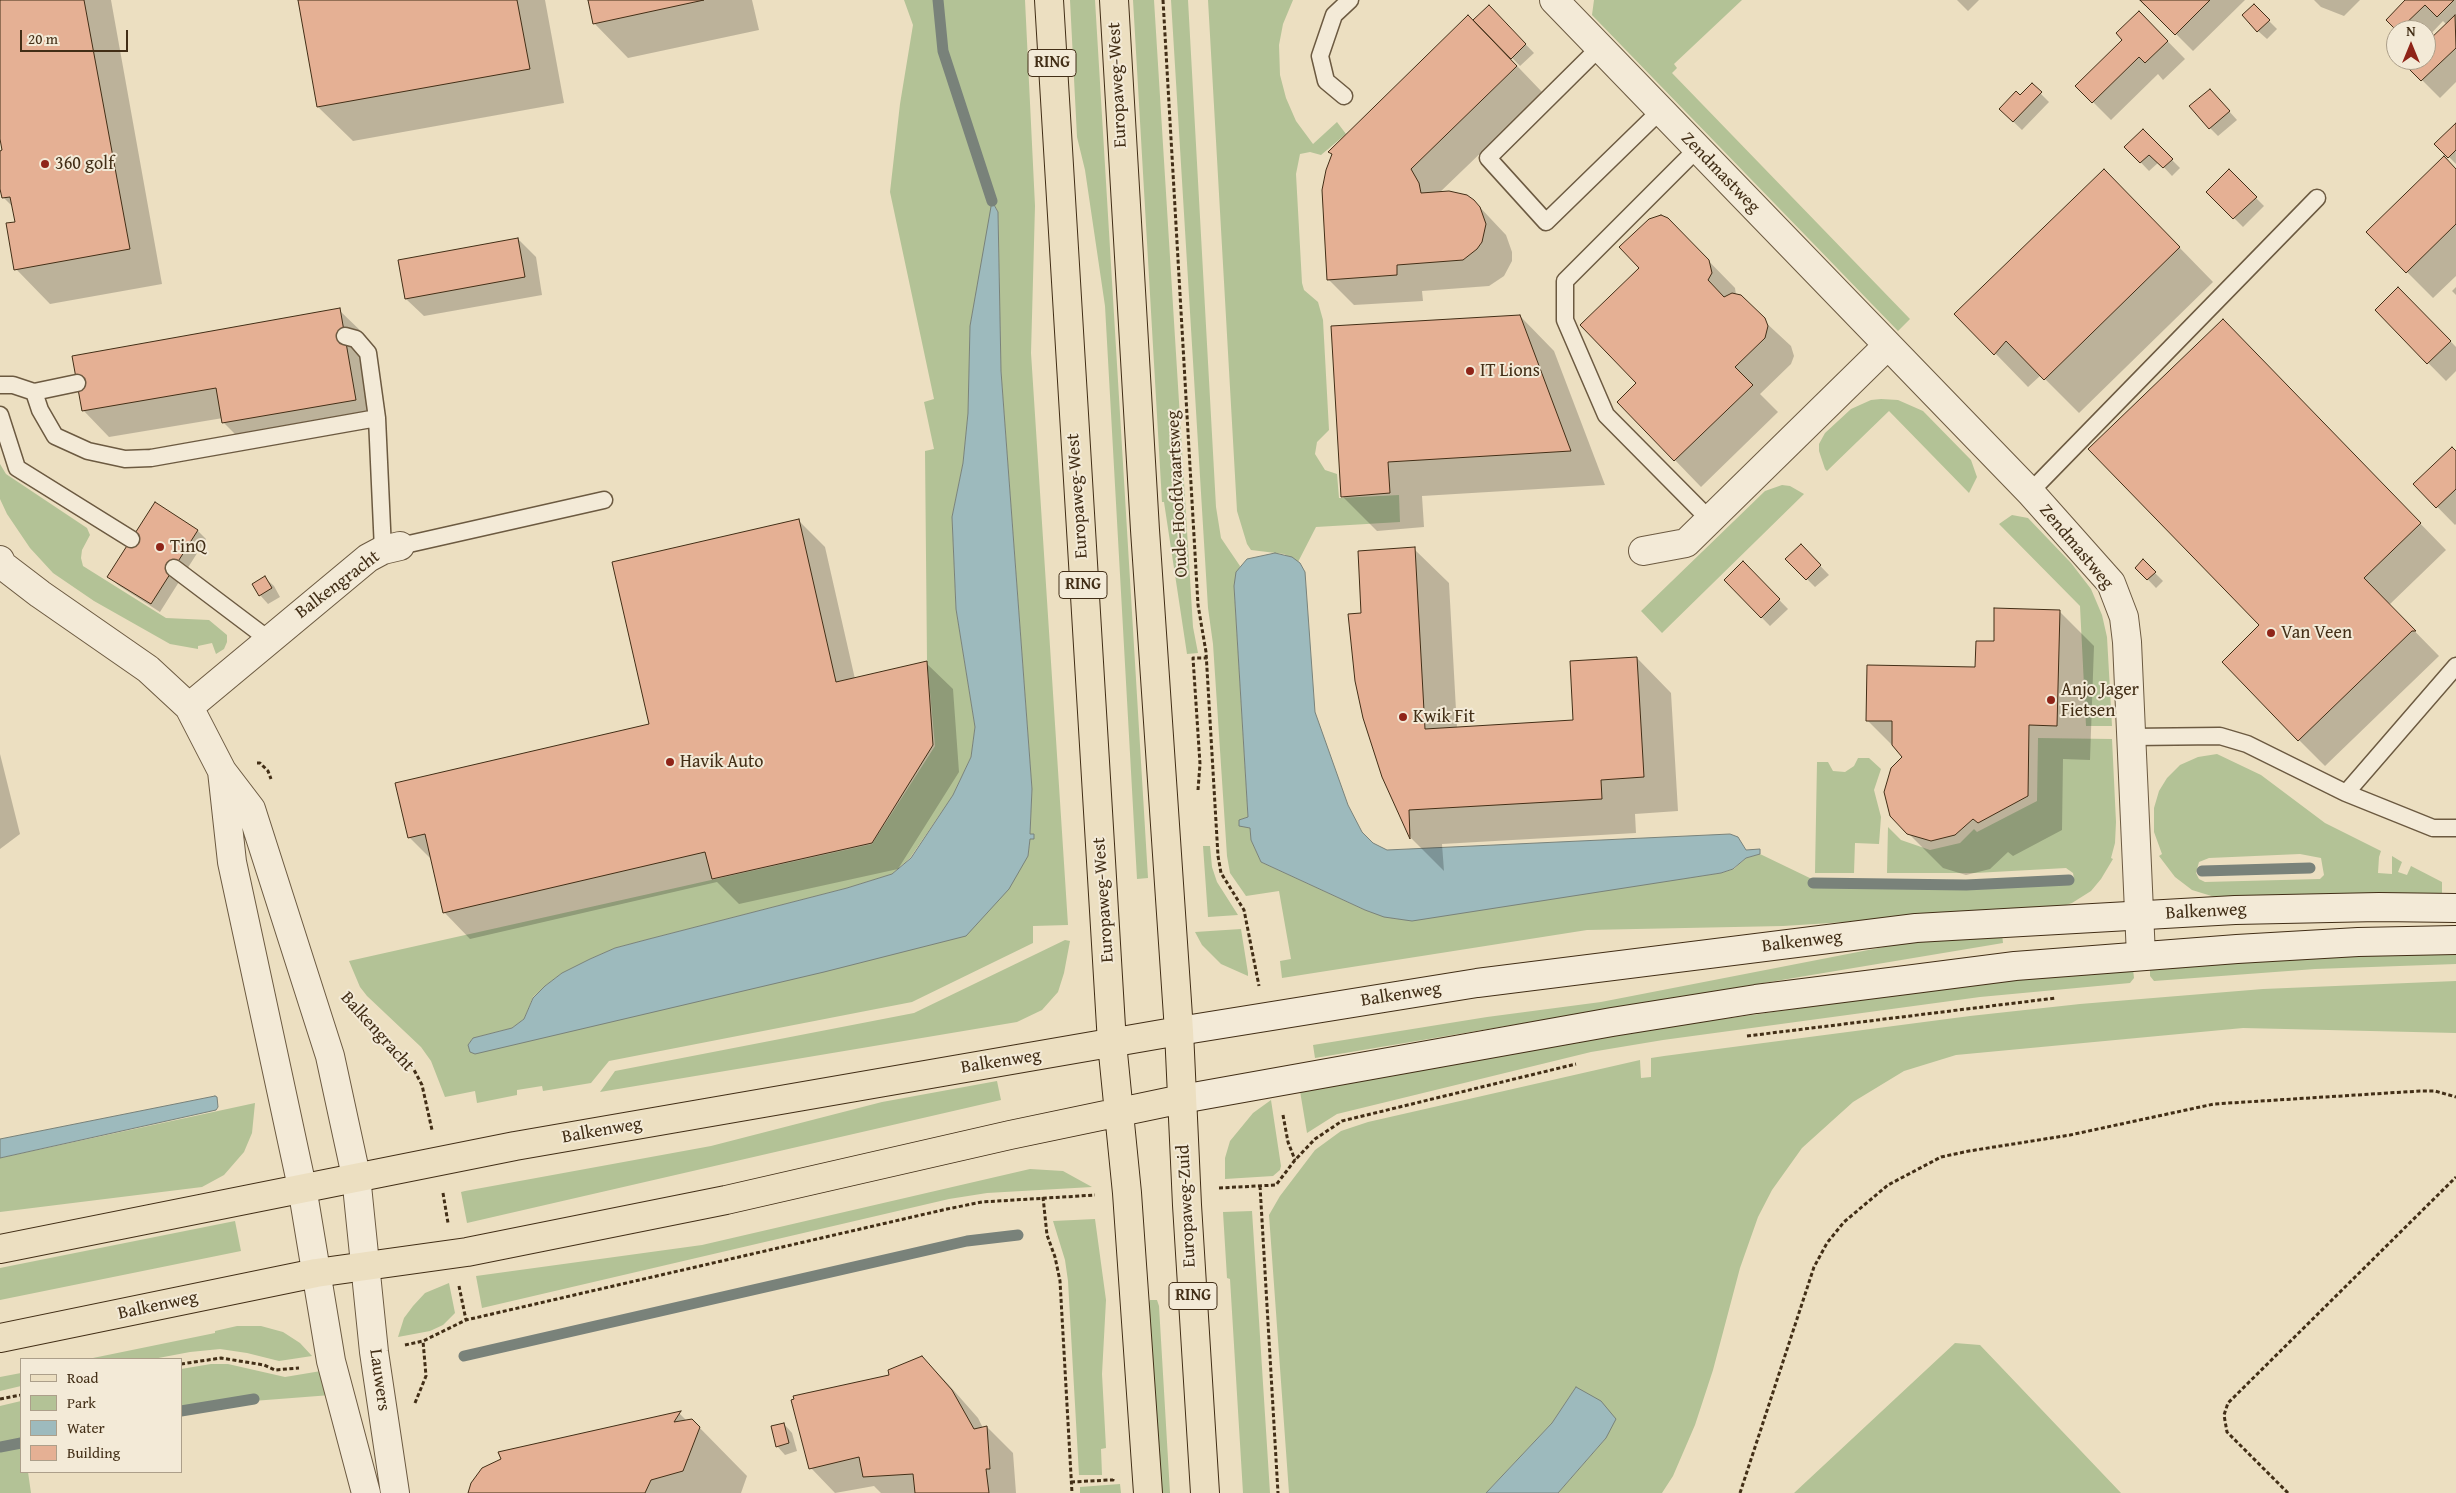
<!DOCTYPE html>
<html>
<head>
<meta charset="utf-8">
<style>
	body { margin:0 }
	#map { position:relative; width:2456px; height:1493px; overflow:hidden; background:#ecdfc1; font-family:"Gentium Book Plus",serif }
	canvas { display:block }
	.legend { position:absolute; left:20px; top:1358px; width:162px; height:115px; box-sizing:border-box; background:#f3ead7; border:1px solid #ac9f8a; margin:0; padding:6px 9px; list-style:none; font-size:15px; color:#422e16 }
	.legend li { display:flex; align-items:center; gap:10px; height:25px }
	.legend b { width:25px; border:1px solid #ac9f8a }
	.north { position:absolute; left:2386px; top:20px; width:50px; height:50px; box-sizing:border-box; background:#f3ead7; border:1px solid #ac9f8a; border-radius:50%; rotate:0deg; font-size:14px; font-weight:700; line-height:20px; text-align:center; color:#422e16 }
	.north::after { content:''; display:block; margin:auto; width:18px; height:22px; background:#8f2418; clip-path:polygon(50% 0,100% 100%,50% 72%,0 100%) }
	.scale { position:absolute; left:20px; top:30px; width:108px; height:22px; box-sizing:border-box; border:2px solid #422e16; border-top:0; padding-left:6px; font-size:15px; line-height:18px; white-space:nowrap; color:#422e16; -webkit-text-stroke:4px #f3ead7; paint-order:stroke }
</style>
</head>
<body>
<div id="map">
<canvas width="2456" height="1493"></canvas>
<ul class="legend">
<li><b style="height:6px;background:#ecdfc1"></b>Road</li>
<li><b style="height:14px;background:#b3c296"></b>Park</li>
<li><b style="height:14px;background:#9dbabd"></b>Water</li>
<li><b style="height:14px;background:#e5b094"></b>Building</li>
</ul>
<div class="north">N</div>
<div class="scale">20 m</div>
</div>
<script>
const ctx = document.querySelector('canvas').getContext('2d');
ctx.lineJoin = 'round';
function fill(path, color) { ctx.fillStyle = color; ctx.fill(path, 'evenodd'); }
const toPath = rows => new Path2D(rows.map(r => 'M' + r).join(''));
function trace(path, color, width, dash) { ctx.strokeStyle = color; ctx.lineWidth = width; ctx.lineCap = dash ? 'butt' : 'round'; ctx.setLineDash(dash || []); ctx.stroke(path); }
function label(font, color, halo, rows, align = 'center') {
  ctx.font = font + ' "Gentium Book Plus",serif'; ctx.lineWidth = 4; ctx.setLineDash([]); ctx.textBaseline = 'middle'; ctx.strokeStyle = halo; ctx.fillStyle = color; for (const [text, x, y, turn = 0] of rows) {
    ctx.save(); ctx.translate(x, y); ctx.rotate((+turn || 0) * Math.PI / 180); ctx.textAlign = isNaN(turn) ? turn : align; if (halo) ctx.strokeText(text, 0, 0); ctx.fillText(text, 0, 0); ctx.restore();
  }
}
fill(toPath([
	[904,0,1025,0,1035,206,1031,353,1068,925,1033,926,1033,943,912,1002,609,1061,591,1083,543,1091,542,1086,517,1090,517,1095,477,1103,475,1091,445,1097,431,1061,421,1047,367,996,360,987,349,961,872,844,935,746,927,660,925,451,934,449,924,402,934,399,890,192,900,104,913,25],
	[993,202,998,212,1001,371,1032,789,1030,834,1034,834,1030,839,1028,856,470,1051,468,1045,473,1038,512,1028,524,1019,533,997,545,986,562,973,590,959,615,948,649,939,847,888,892,874,910,858,953,795,971,757,975,727,956,609,952,517,963,463,968,413,970,326],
	[1070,0,1095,0,1148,878,1137,879,1105,306,1085,170,1077,137],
	[1133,0,1154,0,1193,627,1198,653,1187,654,1164,502,1162,502],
	[1171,0,1188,0,1216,507,1221,538,1240,566,1234,586,1248,817,1239,820,1239,825,1250,828,1251,840,1261,862,1365,910,1396,919,1721,873,1734,869,1746,858,1760,854,1816,881,2074,879,2073,873,2066,868,1975,873,1887,873,1888,827,1901,840,1930,850,1960,843,1974,829,1977,832,2037,801,2038,738,2112,739,2116,822,2115,843,2111,858,2113,859,2101,879,2091,891,2072,903,2054,909,1783,926,1587,930,1282,978,1280,961,1291,959,1279,891,1246,896,1230,873,1227,856,1213,644,1208,608],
	[1208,0,1293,0,1283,24,1279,45,1280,75,1286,98,1296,121,1313,144,1337,122,1346,134,1321,155,1310,152,1300,154,1296,174,1302,283,1304,290,1318,302,1323,320,1329,430,1317,442,1315,454,1325,470,1337,474,1339,498,1399,495,1400,522,1316,527,1298,562,1284,554,1251,550,1247,544,1237,511],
	[1594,0,1742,0,1674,64,1677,68,1672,73,1910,319,1898,331,1592,15],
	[1881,399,1898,400,1923,411,1971,460,1977,477,1969,493,1889,411,1827,471,1825,469,1819,451,1819,444,1825,433,1851,409,1871,400],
	[0,464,6,474,87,528,90,535,82,550,81,558,83,566,166,618,209,620,227,635,227,642,224,649,216,654,212,643,198,646,198,649,170,644,94,601,53,573,30,548,7,514,0,499],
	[1782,485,1790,486,1804,494,1662,633,1641,611,1765,491],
	[2012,515,2028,518,2071,563,2091,589,2102,615,2107,637,2112,726,2086,726,2080,606,1999,524],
	[2217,754,2261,775,2325,823,2381,851,2379,857,2378,873,2392,874,2392,856,2402,862,2398,872,2407,875,2411,866,2442,882,2442,898,2218,898,2192,890,2175,877,2159,856,2162,854,2154,832,2154,808,2159,791,2167,778,2180,765,2198,757],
	[2300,854,2321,858,2324,875,2320,879,2205,882,2199,879,2196,873,2199,862,2209,858],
	[1858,758,1869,758,1881,769,1874,790,1881,817,1879,844,1855,843,1854,873,1815,873,1817,762,1828,762,1833,771,1845,772,1854,766],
	[1203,846,1210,846,1212,867,1217,882,1238,915,1208,917],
	[1241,929,1248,973,1248,976,1221,964,1202,945,1195,932],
	[2002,934,2003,943,1315,1058,1313,1045,1487,1017,1601,1002,1930,938],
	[1065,940,1070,941,1064,973,1058,992,1042,1010,1017,1022,600,1092,615,1071,914,1013],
	[2456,951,2456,964,2315,969,2154,981,2150,976,2150,967,2343,954],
	[2133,969,2134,978,2130,983,1980,997,1663,1040,1591,1052,1337,1114,1307,1133,1300,1091,1472,1058,1622,1033,1895,995,2078,973],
	[2456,981,2456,1033,2243,1028,1956,1055,1904,1071,1853,1102,1802,1148,1772,1190,1758,1217,1740,1268,1713,1370,1695,1425,1673,1476,1662,1493,1558,1493,1606,1438,1576,1387,1552,1423,1486,1493,1289,1493,1269,1215,1280,1196,1315,1150,1341,1131,1368,1122,1640,1060,1641,1078,1651,1077,1651,1058,1664,1056,1970,1016,2080,1004,2263,989],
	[997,1081,1001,1100,467,1223,461,1192,465,1191,711,1146,882,1102],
	[1271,1100,1281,1166,1280,1170,1273,1176,1225,1179,1225,1158,1230,1141,1253,1113],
	[255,1103,252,1133,244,1152,224,1175,202,1187,0,1212,0,1158],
	[1030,1169,1063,1171,1092,1187,987,1193,949,1199,482,1308,476,1276,702,1245],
	[1252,1211,1270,1493,1243,1493,1230,1279,1227,1278,1223,1212],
	[1095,1219,1106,1300,1102,1374,1106,1448,1101,1449,1102,1475,1079,1475,1068,1281,1065,1260,1053,1221],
	[235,1221,241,1251,0,1300,0,1268],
	[449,1283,455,1313,443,1325,430,1331,398,1337,404,1318,413,1306,425,1293],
	[1150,1300,1157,1300,1159,1306,1170,1493,1159,1493,1148,1307],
	[237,1326,261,1326,283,1332,300,1343,312,1356,279,1361,247,1353,220,1349,190,1352,153,1359,88,1359,215,1333,215,1331],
	[1955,1343,1980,1345,2121,1493,1794,1493],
	[211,1364,228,1364,285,1377,321,1371,331,1395,253,1401,181,1415,181,1369],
	[21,1373,21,1386,0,1391,0,1377],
	[21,1401,21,1472,28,1472,31,1493,0,1493,0,1406],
	[1120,1484,1121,1493,1080,1493,1080,1487]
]), '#b3c296');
const water = toPath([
	[992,201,998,212,1001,371,1032,789,1030,834,1034,834,1034,839,1030,839,1028,856,1009,889,966,936,824,972,475,1054,470,1052,468,1045,473,1038,512,1028,524,1019,533,998,545,986,562,973,590,959,615,948,649,939,847,888,892,874,911,858,953,795,971,757,975,727,956,609,952,517,963,463,968,413,970,326,992,201],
	[1275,553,1292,557,1300,563,1305,572,1315,712,1348,805,1362,832,1373,843,1387,850,1730,834,1738,837,1746,850,1760,849,1760,854,1746,858,1733,869,1721,873,1412,921,1384,917,1365,910,1261,862,1251,840,1250,828,1239,826,1239,820,1248,817,1234,586,1236,572,1247,559,1275,553],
	[215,1096,217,1097,218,1107,216,1110,0,1158,0,1139,215,1096],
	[1576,1387,1601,1401,1616,1419,1606,1438,1558,1493,1486,1493,1552,1423,1576,1387]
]);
fill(water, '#9dbabd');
trace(water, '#79827a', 1);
fill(toPath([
	[0,0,111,0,162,284,50,304,16,269,16,223,14,208,3,197,0,182,0,152,3,151,0,132],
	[299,0,545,0,564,103,353,141,318,107],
	[589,0,752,0,759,30,628,58,594,23],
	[1957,0,1979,0,1968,11],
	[2139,0,2245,0,2193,51,2147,5,2145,6],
	[2314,0,2360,0,2344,16,2321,7],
	[2407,0,2456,0,2456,82,2440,98,2406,64,2410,60,2426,60,2426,45,2447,25,2443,21,2426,39,2426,30,2398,30],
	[1489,6,1534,53,1520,66,1475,20],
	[2254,6,2277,29,2267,39,2258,31],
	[2139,12,2185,59,2163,80,2158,74,2111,120,2077,86,2124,40],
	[1495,43,1543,93,1438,194,1474,201,1506,235,1512,252,1512,261,1504,276,1489,286,1422,291,1423,301,1354,305,1328,279,1333,155,1330,152],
	[2032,85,2049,102,2022,130,2000,109,2020,97],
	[2218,99,2237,120,2218,136,2210,128],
	[2456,125,2456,164,2436,144],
	[2143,131,2180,168,2172,176,2159,162,2149,171,2126,147],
	[2456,170,2456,276,2433,298,2407,272],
	[2229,171,2264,206,2243,227,2208,192],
	[2138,205,2213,282,2079,413,2041,375,2028,387,1994,352],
	[518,239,536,257,542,295,424,316,406,299],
	[1694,246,1735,288,1736,295,1791,346,1794,356,1791,364,1760,394,1778,412,1701,487,1619,402,1638,383],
	[2456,287,2456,295,2452,291],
	[2416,306,2456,347,2456,371,2446,381,2376,310],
	[339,310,366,336,382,426,250,449,223,422,223,418,109,437,83,410],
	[1520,316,1554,351,1605,485,1422,496,1424,527,1377,531,1342,496],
	[2249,347,2446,550,2389,605,2439,656,2325,766,2299,740,2261,626],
	[2456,453,2456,524,2455,525,2415,484],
	[155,504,198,531,206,539,160,612,118,585,109,576],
	[798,520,825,547,855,679,926,663,953,689,959,772,898,869,739,904,717,882,470,939,444,912,432,860,409,837,650,725],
	[1414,549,1449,583,1457,728,1574,721,1637,658,1671,693,1678,811,1635,814,1636,833,1442,844,1444,871,1411,838,1375,754,1363,614],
	[1809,554,1829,575,1815,587,1787,559],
	[2143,561,2163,581,2156,588,2137,568],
	[1743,563,1788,609,1770,626,1725,580],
	[265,578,274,586,280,597,268,604,260,595],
	[2060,612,2094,646,2090,760,2063,759,2062,830,2013,856,2008,852,1990,869,1966,875,1943,868,1908,833,1904,757,1867,720,1976,669,1995,642],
	[0,754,20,834,0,849],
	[922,1357,948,1384,978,1418,983,1428,987,1427,1013,1453,1016,1493,881,1493,874,1486,835,1493,811,1468,891,1375],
	[678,1412,687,1421,692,1420,747,1476,741,1493,470,1493],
	[784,1424,792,1433,797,1451,785,1455,777,1446]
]), '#0003');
trace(toPath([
	[938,0,943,51,992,201],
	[2202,871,2310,868],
	[1813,883,1966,885,2069,880],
	[464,1356,967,1241,1018,1235],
	[181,1411,254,1399],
	[0,1447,21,1443]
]), '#79827a', 11);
const building = toPath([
	[0,0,84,0,130,249,14,270,6,223,15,222,10,197,2,198,0,189,0,151,2,150,0,139,0,0],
	[298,0,517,0,530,69,317,107,298,0],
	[588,0,704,0,593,24,588,0],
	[2140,0,2210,0,2175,35,2140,0],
	[2405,0,2454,0,2437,17,2425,5,2399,30,2396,30,2386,20,2405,0],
	[2254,4,2270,20,2257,32,2242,15,2254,4],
	[1489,5,1526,44,1511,59,1473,20,1489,5],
	[2139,11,2168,41,2145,63,2139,57,2092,103,2075,86,2122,40,2116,33,2139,11],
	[1468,15,1517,66,1411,169,1419,183,1421,193,1449,191,1467,195,1474,200,1480,207,1486,224,1482,242,1477,249,1463,260,1397,265,1397,275,1327,280,1322,190,1326,170,1332,154,1328,152,1468,15],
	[2455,15,2456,48,2421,81,2404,64,2408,60,2426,60,2426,43,2455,15],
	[2032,83,2042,92,2013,122,1999,109,2016,91,2020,95,2032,83],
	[2210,89,2230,111,2209,129,2189,106,2210,89],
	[2456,123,2456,150,2448,158,2434,144,2456,123],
	[2143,129,2173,159,2163,168,2149,155,2140,163,2124,147,2143,129],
	[2444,156,2456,169,2456,224,2406,273,2366,232,2444,156],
	[2104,169,2180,247,2044,380,2006,341,1994,355,1954,314,2104,169],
	[2229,169,2257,197,2233,219,2206,192,2229,169],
	[1661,215,1668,218,1709,260,1712,273,1708,280,1724,297,1732,293,1741,295,1765,318,1768,326,1765,338,1735,367,1753,385,1674,461,1617,402,1636,383,1580,325,1639,268,1619,247,1649,219,1661,215],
	[518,238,525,277,405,299,398,260,518,238],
	[2398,287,2451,341,2427,364,2375,310,2398,287],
	[340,308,356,400,222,423,216,388,82,411,72,356,340,308],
	[1520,315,1571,451,1388,462,1390,493,1341,497,1331,326,1520,315],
	[2223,319,2421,523,2364,578,2416,631,2412,631,2298,741,2222,662,2259,625,2088,449,2223,319],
	[2452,447,2456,451,2456,489,2436,508,2413,484,2452,447],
	[155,502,198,530,151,604,107,577,155,502],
	[799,519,836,682,927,661,933,745,872,843,712,879,705,852,443,913,425,834,408,838,395,783,649,724,612,562,799,519],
	[1801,544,1821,565,1806,580,1785,559,1801,544],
	[1415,547,1425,729,1573,720,1570,661,1637,657,1644,777,1601,780,1602,799,1409,810,1410,839,1382,777,1363,718,1355,681,1348,614,1361,613,1358,551,1415,547],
	[2143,559,2156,572,2147,580,2135,568,2143,559],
	[1743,561,1780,599,1761,618,1724,580,1743,561],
	[265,576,272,588,259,596,252,584,265,576],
	[1994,608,2060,610,2057,726,2029,725,2028,796,1978,823,1973,819,1955,835,1931,841,1907,834,1890,816,1884,792,1891,768,1902,757,1892,745,1892,721,1866,721,1867,665,1975,667,1976,641,1994,641,1994,608],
	[922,1356,952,1390,974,1429,987,1426,990,1469,986,1469,989,1493,915,1493,913,1474,863,1477,859,1457,809,1469,791,1400,794,1399,793,1396,889,1375,888,1370,922,1356],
	[681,1411,674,1422,692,1419,700,1427,683,1471,651,1480,645,1493,468,1493,471,1483,482,1468,501,1459,498,1452,681,1411],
	[784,1423,789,1443,776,1447,771,1426,784,1423]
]);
fill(building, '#e5b094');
trace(building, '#422e16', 1);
const service = toPath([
	[1599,48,1488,158,1546,222,1660,111],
	[1344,96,1326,81,1320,56,1334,15,1350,0],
	[1697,149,1565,281,1565,320,1606,415,1710,520],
	[345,336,356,339,368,353,377,418],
	[0,385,13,385,34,392,40,410,55,436,88,451,125,459,151,458,377,418,383,550],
	[34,392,77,383],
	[0,415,17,468,131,539],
	[2030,492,2317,198],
	[400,546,604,500],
	[174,568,268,639],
	[2131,737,2220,736,2247,744,2346,793,2456,666],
	[2346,793,2433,828,2456,828]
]);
const minor = toPath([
	[1554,0,2030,492,2111,583,2124,617,2127,642,2141,956],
	[1643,551,1686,543,1887,346],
	[0,560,2,565,40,594,148,669,189,707,222,771,251,809,330,1056,356,1176,374,1352,395,1493],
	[189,707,368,558,383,550,400,546],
	[222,771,232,862,302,1187,331,1361,366,1493]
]);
const secondary = toPath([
	[1179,1031,1477,983,1916,928,2235,910,2379,907,2456,908],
	[1182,1099,1612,1022,1756,999,1906,980,2015,966,2237,949,2358,942,2456,940]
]);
const primary = toPath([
	[1049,0,1112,1043,1127,1193,1148,1493],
	[1114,0,1145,530,1179,1031,1187,1205,1205,1493],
	[0,1249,515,1146,1179,1031],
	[0,1338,316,1273,467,1252,726,1200,1010,1135,1182,1099]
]);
trace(service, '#6c5a41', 19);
trace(minor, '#6c5a41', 30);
trace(secondary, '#422e16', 30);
trace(primary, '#422e16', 30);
trace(toPath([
	[1163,0,1198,605,1206,652,1218,856,1221,873,1244,910,1259,986],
	[257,763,260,763,268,771,271,779],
	[1198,790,1200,764,1193,658,1207,658],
	[350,1006,412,1066,422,1085,432,1130],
	[1747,1036,2056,998],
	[1283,1115,1288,1142,1295,1160],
	[1260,1186,1278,1493],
	[1219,1188,1276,1185,1295,1160,1315,1139,1342,1121,1576,1064],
	[443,1193,448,1223],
	[1043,1197,1047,1235,1055,1257,1060,1281,1072,1493],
	[459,1286,466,1320],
	[405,1345,423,1341,466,1320,947,1209,982,1202,1095,1195],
	[181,1364,221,1358,264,1365,275,1370,299,1368],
	[0,1399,21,1395],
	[415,1403,426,1376,423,1341],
	[1071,1482,1109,1480,1113,1480,1113,1477],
	[1740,1493,1814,1267,1827,1243,1844,1222,1888,1185,1941,1157,1969,1151,2070,1135,2214,1104,2420,1091,2435,1091,2456,1097],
	[2288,1493,2227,1432,2224,1415,2228,1403,2456,1177]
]), '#422e16', 3, [4, 2.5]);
trace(service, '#f3ead7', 16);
trace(minor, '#f3ead7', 28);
trace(secondary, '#f3ead7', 28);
trace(primary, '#ecdfc1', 28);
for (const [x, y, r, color] of [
	[45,164,5,"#8f2418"],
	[1470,371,5,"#8f2418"],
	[160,547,5,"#8f2418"],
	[2271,633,5,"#8f2418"],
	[2051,700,5,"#8f2418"],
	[1403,717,5,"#8f2418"],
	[670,762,5,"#8f2418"]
]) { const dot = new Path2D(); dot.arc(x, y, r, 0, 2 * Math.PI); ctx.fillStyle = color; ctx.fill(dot); trace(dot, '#f3ead7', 2); }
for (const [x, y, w] of [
	[1052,63,48],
	[1083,585,48],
	[1193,1296,48]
]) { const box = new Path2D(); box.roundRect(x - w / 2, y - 13.5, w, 27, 4); ctx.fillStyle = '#f3ead7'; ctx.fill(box); trace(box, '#422e16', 1); }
label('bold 16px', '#422e16', null, [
	["RING",1052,63],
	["RING",1083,585],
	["RING",1193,1296]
]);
label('18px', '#422e16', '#f3ead7', [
	["Europaweg-West",1118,85,-93],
	["Zendmastweg",1720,173,46],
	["Oude-Hoofdvaartsweg",1178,494,-93],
	["Europaweg-West",1078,496,-94],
	["Zendmastweg",2076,547,50],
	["Balkengracht",338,585,-37],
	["Europaweg-West",1104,900,-94],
	["Balkenweg",2206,912,-3],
	["Balkenweg",1802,942,-7],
	["Balkenweg",1401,995,-9],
	["Balkengracht",377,1032,48],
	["Balkenweg",1001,1062,-9],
	["Balkenweg",602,1131,-10],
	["Europaweg-Zuid",1187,1206,-93],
	["Balkenweg",158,1306,-12],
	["Lauwers",379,1380,82]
]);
label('18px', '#422e16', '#f3ead7', [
	["360 golf",55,164],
	["IT Lions",1480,371],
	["TinQ",170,547],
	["Van Veen",2281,633],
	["Anjo Jager",2061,690],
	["Fietsen",2061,711],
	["Kwik Fit",1413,717],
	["Havik Auto",680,762]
], 'left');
</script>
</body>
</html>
